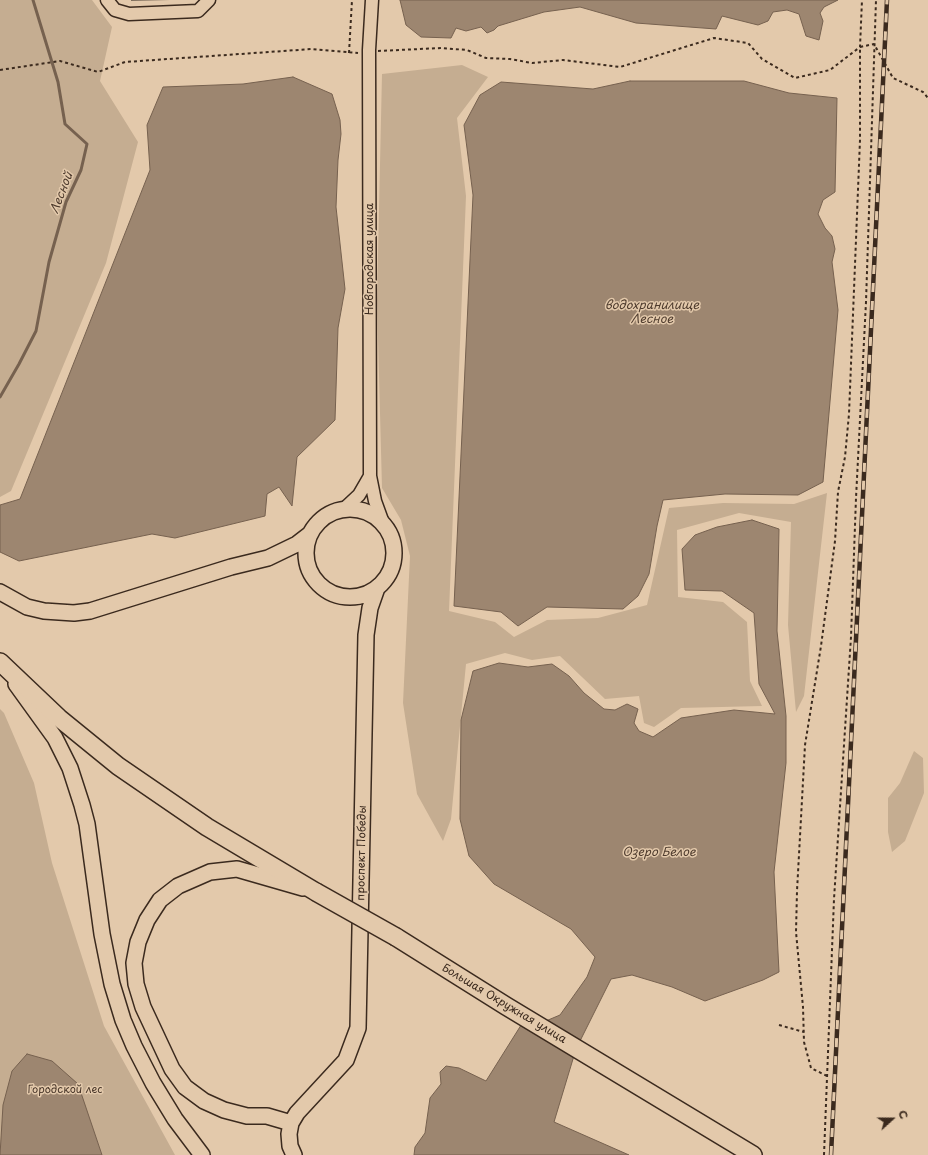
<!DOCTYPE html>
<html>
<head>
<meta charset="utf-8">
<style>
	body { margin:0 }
	#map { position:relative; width:928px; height:1155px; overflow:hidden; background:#e3c9ab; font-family:"Playpen Sans",sans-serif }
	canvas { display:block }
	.north { position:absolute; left:872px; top:1099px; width:40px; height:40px; -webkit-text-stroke:3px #e3c9ab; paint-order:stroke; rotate:69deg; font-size:11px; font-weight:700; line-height:16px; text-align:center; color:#3b2a1e }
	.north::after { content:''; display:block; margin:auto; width:14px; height:18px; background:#3b2a1e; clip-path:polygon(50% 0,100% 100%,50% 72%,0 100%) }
</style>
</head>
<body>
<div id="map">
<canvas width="928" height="1155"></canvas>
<div class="north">С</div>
</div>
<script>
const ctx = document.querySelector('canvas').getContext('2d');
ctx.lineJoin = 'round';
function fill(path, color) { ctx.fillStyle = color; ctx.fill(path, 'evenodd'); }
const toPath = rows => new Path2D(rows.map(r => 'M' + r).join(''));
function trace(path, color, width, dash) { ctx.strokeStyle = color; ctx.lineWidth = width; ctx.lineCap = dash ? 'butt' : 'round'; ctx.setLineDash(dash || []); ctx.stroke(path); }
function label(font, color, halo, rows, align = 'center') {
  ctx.font = font + ' "Playpen Sans",sans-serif'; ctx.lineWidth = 3; ctx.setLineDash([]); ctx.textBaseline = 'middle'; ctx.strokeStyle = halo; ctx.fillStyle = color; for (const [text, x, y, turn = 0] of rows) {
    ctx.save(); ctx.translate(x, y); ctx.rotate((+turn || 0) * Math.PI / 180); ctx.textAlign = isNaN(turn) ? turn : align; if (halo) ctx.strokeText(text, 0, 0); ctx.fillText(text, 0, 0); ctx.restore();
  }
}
fill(toPath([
	[0,0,92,0,112,27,100,81,138,142,106,263,11,491,0,497],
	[462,65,488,77,457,118,466,196,449,611,495,622,514,637,547,620,598,618,647,605,669,508,723,503,794,504,827,493,804,696,796,712,788,625,791,522,739,513,677,530,678,597,723,602,747,622,750,681,762,706,681,708,654,727,644,723,639,696,605,699,560,656,532,660,505,653,466,664,451,819,443,841,417,794,403,703,410,556,401,520,382,488,377,300,382,74],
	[0,709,4,713,34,783,52,863,104,1026,175,1155,0,1155],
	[914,751,923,758,924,793,905,841,892,852,888,832,888,798,900,783]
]), '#c5ad91');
const water = toPath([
	[400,0,838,0,824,7,820,13,823,21,819,40,806,36,799,14,787,10,773,12,768,21,758,25,722,16,716,29,636,23,580,7,544,12,498,26,494,30,487,33,481,27,466,31,456,28,451,38,421,37,406,25,400,0],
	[293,77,332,94,340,120,341,134,338,160,336,207,345,289,338,328,335,420,297,457,292,506,279,487,267,494,265,516,175,538,152,534,19,561,0,552,0,505,20,499,150,170,147,125,163,87,243,84,293,77],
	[630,81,744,81,789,93,837,98,835,192,823,200,818,214,825,228,832,236,835,249,832,262,838,310,823,482,798,495,725,494,663,500,657,526,649,574,638,596,623,609,547,607,518,626,501,612,454,606,473,195,464,125,480,95,501,82,593,89,630,81],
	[752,520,779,529,777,631,786,716,786,763,774,872,779,972,763,980,705,1001,672,987,632,975,611,979,576,1049,554,1122,629,1155,414,1155,415,1147,425,1133,430,1098,441,1084,440,1072,446,1066,459,1068,486,1081,523,1022,534,1026,560,1015,587,977,595,957,571,929,494,884,469,856,460,819,461,720,473,671,499,663,528,667,552,664,569,676,584,693,604,709,615,710,627,704,638,709,634,723,639,731,653,737,681,718,734,710,775,714,759,684,754,613,722,591,685,590,682,549,695,535,717,527,752,520],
	[27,1054,52,1061,78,1084,102,1155,0,1155,3,1105,12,1071,27,1054]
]);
fill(water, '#9d8670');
trace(water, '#76614f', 1);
trace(toPath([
	[0,397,19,364,36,331,49,262,66,202,81,170,87,144,65,124,58,82,33,0]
]), '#76614f', 3);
const minor = toPath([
	[107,0,115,10,129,14,198,11,209,0],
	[372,0,369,50,370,476,375,501,383,523],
	[344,509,359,495,370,476]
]);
const major = toPath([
	'306 553a44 44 0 1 1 88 0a44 44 0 1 1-88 0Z',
	[0,592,27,607,44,611,74,613,90,611,231,567,268,558,297,544,310,534],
	[16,684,55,738,70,768,82,805,87,824,102,934,112,984,123,1020,134,1046,153,1083,175,1119,202,1155],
	[291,1123,267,1116,247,1116,224,1110,204,1101,185,1087,172,1069,143,1007,136,984,134,963,138,942,147,920,160,900,178,886,210,872,237,869,303,888],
	[294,1155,290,1146,289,1134,291,1123,297,1113,346,1060,358,1028,366,635,370,608,377,588]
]);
const highway = toPath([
	[0,662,59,718,118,766,207,827,316,892],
	[396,937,506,1006,753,1155]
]);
trace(minor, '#3b2a1e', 15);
trace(major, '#3b2a1e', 18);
trace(highway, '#3b2a1e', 20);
trace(toPath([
	[378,51,441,48,467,50,486,58,510,59,532,63,563,60,620,67,714,38,748,43,762,59,795,78,830,70,860,47,862,0],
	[349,53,352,0],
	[0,70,60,61,98,72,125,62,312,49,358,53],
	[779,1025,804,1032],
	[827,1076,811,1068,804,1042,803,1007,796,932,797,891,805,745,821,646,835,541,838,492,845,457,849,414,860,140,860,47,874,44,893,78,923,92,928,98],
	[824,1155,834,899,851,637,856,498,866,302,876,0]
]), '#3b2a1e', 2, [3, 3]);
trace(minor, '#e3c9ab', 12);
trace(major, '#e3c9ab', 15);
trace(highway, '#e3c9ab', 17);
const rail = toPath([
	[831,1155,887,0]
]);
trace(rail, '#3b2a1e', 4.5);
trace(rail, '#e3c9ab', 3, [9]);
const highwayBridge = toPath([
	[316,892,396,937]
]);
trace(highwayBridge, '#3b2a1e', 20, []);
trace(highwayBridge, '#e3c9ab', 17);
fill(toPath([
	[131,0,170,0,131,1]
]), '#7c6c5b');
label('11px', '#3b2a1e', '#e3c9ab', [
	["Новгородская улица",370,259,-90],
	["проспект Победы",362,853,-89],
	["Большая Окружная улица",504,1004,31]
]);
label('11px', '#49372a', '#e3c9ab', [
	["Городской лес",65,1090]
]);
label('italic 12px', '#4f3c2e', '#e3c9ab', [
	["Лесной",62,193,-69],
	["водохранилище",652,306],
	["Лесное",652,320],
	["Озеро Белое",659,853]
]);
</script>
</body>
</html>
